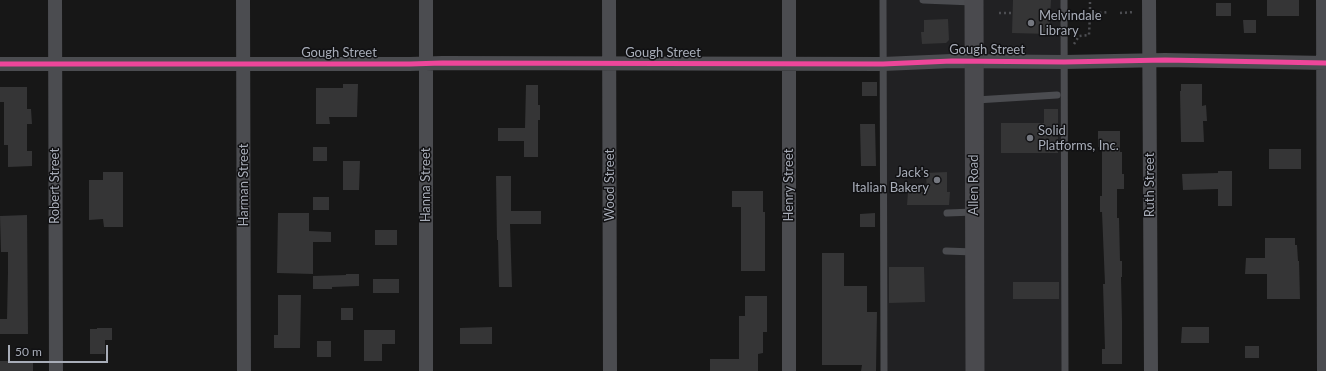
<!DOCTYPE html>
<html>
<head>
<meta charset="utf-8">
<style>
	body { margin:0 }
	#map { position:relative; width:1326px; height:371px; overflow:hidden; background:#171717; font-family:Lato,sans-serif }
	canvas { display:block }
	.scale { position:absolute; left:8px; top:345px; width:100px; height:18px; box-sizing:border-box; border:2px solid #a8adb8; border-top:0; padding-left:5px; font-size:12px; line-height:14px; white-space:nowrap; color:#a8adb8; -webkit-text-stroke:3px #111113; paint-order:stroke }
</style>
</head>
<body>
<div id="map">
<canvas width="1326" height="371"></canvas>
<div class="scale">50 m</div>
</div>
<script>
const ctx = document.querySelector('canvas').getContext('2d');
ctx.lineJoin = 'round';
function fill(path, color) { ctx.fillStyle = color; ctx.fill(path, 'evenodd'); }
const toPath = rows => new Path2D(rows.map(r => 'M' + r).join(''));
function trace(path, color, width, dash) { ctx.strokeStyle = color; ctx.lineWidth = width; ctx.lineCap = dash ? 'butt' : 'round'; ctx.setLineDash(dash || []); ctx.stroke(path); }
function label(font, color, halo, rows, align = 'center') {
  ctx.font = font + ' Lato,sans-serif'; ctx.lineWidth = 3; ctx.setLineDash([]); ctx.textBaseline = 'middle'; ctx.strokeStyle = halo; ctx.fillStyle = color; for (const [text, x, y, turn = 0] of rows) {
    ctx.save(); ctx.translate(x, y); ctx.rotate((+turn || 0) * Math.PI / 180); ctx.textAlign = isNaN(turn) ? turn : align; if (halo) ctx.strokeText(text, 0, 0); ctx.fillText(text, 0, 0); ctx.restore();
  }
}
fill(toPath([
	[883,0,1064,0,1065,371,884,371]
]), '#212123');
fill(toPath([
	[1013,0,1051,0,1049,34,1012,33],
	[1267,0,1299,0,1299,16,1267,16],
	[1216,3,1231,3,1231,16,1216,16],
	[948,19,949,40,946,43,922,44,921,32,924,32,924,20],
	[1243,20,1256,20,1256,33,1244,33],
	[862,82,877,82,877,96,862,96],
	[343,84,358,84,357,117,329,117,330,124,316,124,316,88,343,88],
	[1181,84,1202,84,1202,106,1206,105,1207,121,1203,121,1204,142,1181,142,1180,91,1181,91],
	[526,85,538,85,538,105,540,105,540,120,538,120,538,157,524,157,524,141,498,141,498,128,525,128],
	[0,87,27,87,27,109,31,109,32,124,27,124,27,151,32,151,32,166,8,167,8,145,4,145,4,102,0,102],
	[1044,109,1058,109,1058,153,1001,153,1001,123,1044,123],
	[860,124,875,124,876,166,861,166],
	[1098,131,1120,131,1120,152,1122,152,1122,174,1124,174,1124,189,1117,189,1117,218,1119,218,1120,261,1122,261,1122,277,1121,277,1122,321,1122,364,1102,364,1102,349,1105,349,1103,284,1105,284,1102,212,1100,212,1100,196,1102,196,1102,147,1098,147],
	[313,147,327,147,327,161,313,161],
	[1269,149,1301,149,1301,169,1269,169],
	[343,161,360,161,359,190,343,190],
	[1218,171,1232,171,1232,206,1218,206,1218,189,1183,190,1182,174,1218,173],
	[103,172,123,172,123,227,104,227,103,219,89,220,89,180,103,180],
	[947,172,947,192,950,192,949,205,907,205,908,192,927,192,926,173],
	[496,176,511,176,511,211,541,211,541,224,510,224,512,287,499,287,498,240,497,240],
	[732,191,763,191,763,212,765,212,765,271,741,271,741,207,732,207],
	[313,197,329,197,329,210,313,210],
	[278,213,309,213,309,231,331,232,331,242,313,242,313,274,277,273],
	[875,213,875,227,860,227,860,214],
	[27,215,28,334,0,334,0,319,7,319,8,272,8,252,1,252,0,216],
	[375,230,397,230,397,245,375,245],
	[1265,238,1295,238,1295,245,1297,245,1298,261,1299,261,1300,299,1267,299,1267,274,1245,274,1246,258,1265,258],
	[822,253,844,253,844,286,867,286,867,312,877,312,876,371,861,371,862,365,822,365],
	[889,267,924,267,925,302,889,303],
	[346,274,359,274,359,286,332,287,332,289,313,289,313,276,346,275],
	[373,279,399,279,399,293,373,293],
	[1013,282,1059,282,1059,299,1013,299],
	[278,295,301,295,300,348,274,348,274,335,278,335],
	[745,296,767,296,767,332,763,332,763,353,758,354,758,371,710,371,710,359,739,359,739,316,745,316],
	[341,308,353,308,353,320,341,320],
	[492,327,492,344,460,344,460,328],
	[1182,327,1209,327,1209,343,1181,343],
	[97,328,112,328,112,340,105,340,105,354,90,354,90,329,97,329],
	[364,330,395,330,395,344,382,344,382,361,364,361],
	[317,341,331,341,331,357,317,357],
	[1245,346,1259,346,1259,358,1245,358],
	[0,361,33,361,33,371,0,371]
]), '#353536');
trace(toPath([
	[999,13,1013,13],
	[1120,13,1134,12],
	[1090,14,1090,0],
	[1074,44,1079,36,1089,35,1090,14,1108,12]
]), '#4d4e52', 2.5, [2, 3]);
trace(toPath([
	[883,0,884,371],
	[923,0,973,2],
	[1064,0,1065,371],
	[976,100,1057,95],
	[947,213,974,212],
	[946,251,974,252]
]), '#4b4c50', 7);
trace(toPath([
	[55,0,56,371],
	[243,0,244,371],
	[426,0,426,371],
	[609,0,610,371],
	[1149,0,1151,371],
	[1323,0,1324,371],
	[0,64,410,64,442,63,883,64,952,61,1064,62,1165,60,1326,63],
	[789,371,789,0]
]), '#4b4c50', 14);
trace(toPath([
	[974,0,975,371]
]), '#4a4a4e', 19);
trace(toPath([
	[0,64,410,64,442,63,883,64,952,61,1064,62,1165,60,1326,63]
]), '#ed469a', 5);
for (const [x, y, r, color] of [
	[1031,23,4,"#757880"],
	[1030,138,4,"#757880"],
	[937,180,4,"#757880"]
]) { const dot = new Path2D(); dot.arc(x, y, r, 0, 2 * Math.PI); ctx.fillStyle = color; ctx.fill(dot); trace(dot, '#111113', 1.5); }
label('13px', '#a8adb8', '#111113', [
	["Melvindale",1039,16],
	["Library",1039,31],
	["Solid",1038,131],
	["Platforms, Inc.",1038,146],
	["Jack's",929,173,"right"],
	["Italian Bakery",929,188,"right"]
], 'left');
label('13px', '#a8adb8', '#111113', [
	["Gough Street",987,50],
	["Gough Street",339,53],
	["Gough Street",663,53],
	["Harman Street",244,185,-90],
	["Hanna Street",426,185,-90],
	["Wood Street",610,185,-90],
	["Henry Street",789,185,-90],
	["Allen Road",974,185,-90],
	["Ruth Street",1150,185,-90],
	["Robert Street",55,186,-90]
]);
</script>
</body>
</html>
